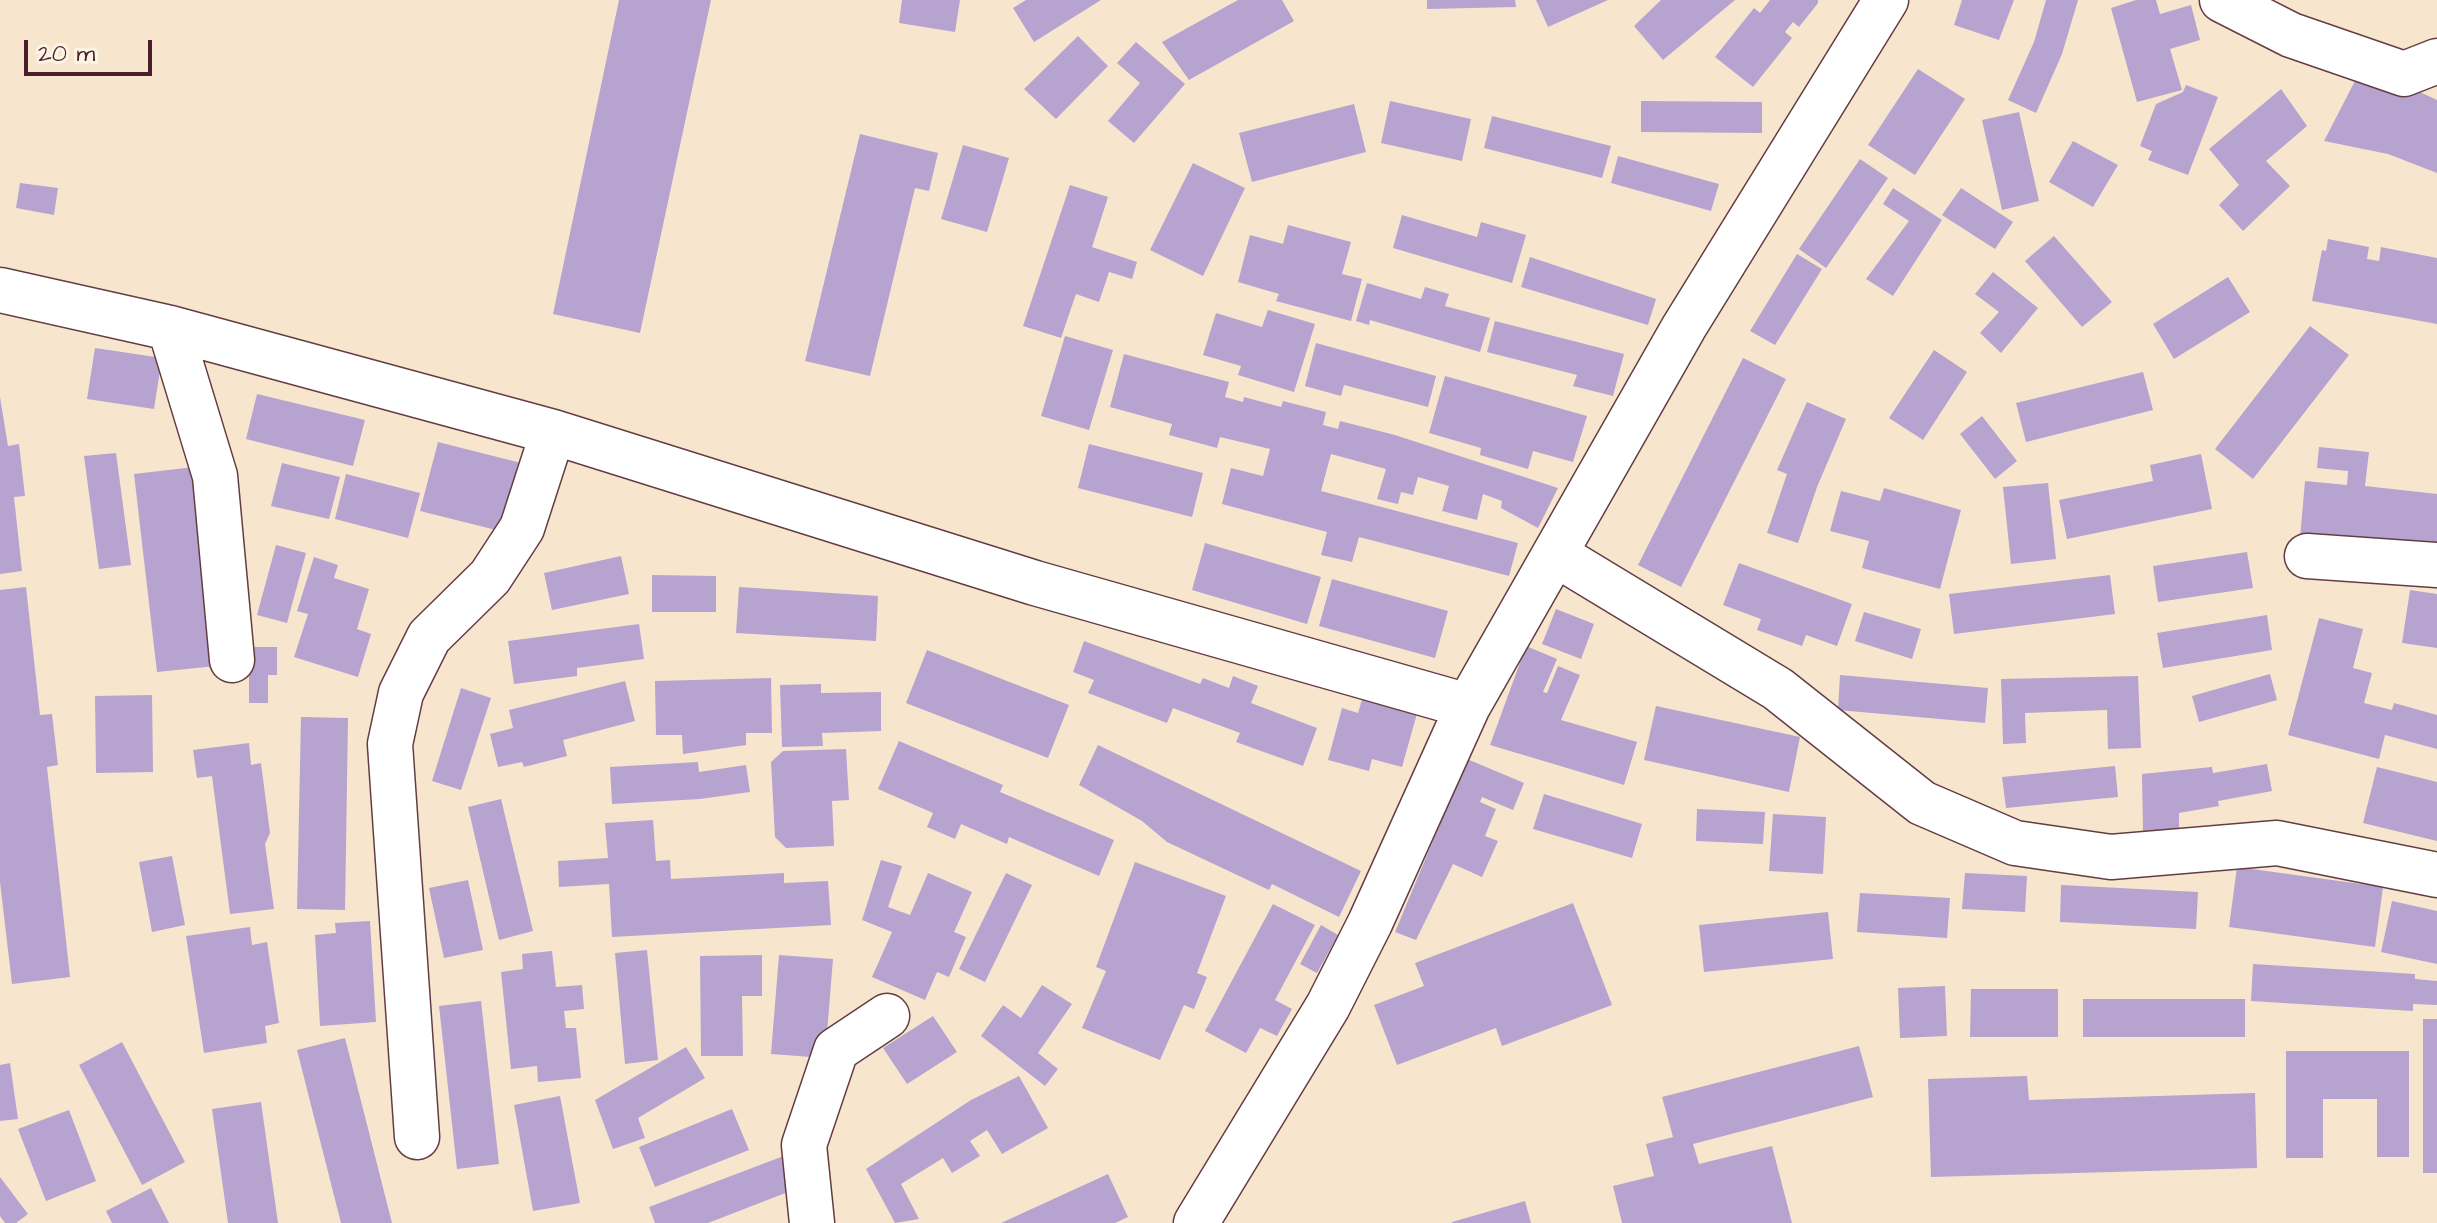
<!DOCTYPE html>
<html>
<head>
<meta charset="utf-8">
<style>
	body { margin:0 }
	#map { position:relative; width:2437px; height:1223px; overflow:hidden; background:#f7e6cd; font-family:"Architects Daughter",sans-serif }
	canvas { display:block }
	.scale { position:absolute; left:24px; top:40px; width:128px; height:36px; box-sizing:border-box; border:4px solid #4a1f2b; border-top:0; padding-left:10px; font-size:24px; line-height:28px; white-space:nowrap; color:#4a1f2b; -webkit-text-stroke:6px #fcf5e5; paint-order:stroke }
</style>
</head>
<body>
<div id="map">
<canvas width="2437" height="1223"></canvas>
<div class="scale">20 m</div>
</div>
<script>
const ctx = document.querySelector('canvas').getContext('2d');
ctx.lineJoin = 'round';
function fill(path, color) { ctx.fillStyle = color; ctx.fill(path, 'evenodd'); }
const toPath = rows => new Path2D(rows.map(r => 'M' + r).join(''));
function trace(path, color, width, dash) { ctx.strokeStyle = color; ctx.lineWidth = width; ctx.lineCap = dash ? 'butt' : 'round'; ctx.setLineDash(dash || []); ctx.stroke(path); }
fill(toPath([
	[619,0,711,0,640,333,553,314],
	[902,0,960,0,955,32,899,23],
	[1026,0,1101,0,1034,42,1013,8],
	[1238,0,1282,0,1294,21,1189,80,1162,42],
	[1427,0,1515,0,1516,7,1427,9],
	[1536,0,1608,0,1548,27],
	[1661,0,1735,0,1663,60,1634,26],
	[1770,0,1818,0,1818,3,1799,27,1793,22,1785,32,1792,38,1753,87,1715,57,1754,8,1760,13],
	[1962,0,2014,0,1999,40,1954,25],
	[2046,0,2078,0,2062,54,2036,113,2008,100,2034,42],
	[2136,0,2156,0,2160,14,2191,5,2200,40,2170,49,2182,90,2137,102,2111,8],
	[1078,36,1108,66,1056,119,1024,89],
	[1136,42,1185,84,1134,143,1108,121,1140,83,1117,63],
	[1918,69,1965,99,1915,175,1868,145],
	[2358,75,2409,87,2437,100,2437,173,2388,154,2324,141],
	[2186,85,2218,97,2188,175,2148,160,2152,151,2140,146,2156,104,2183,92],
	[2281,89,2307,126,2266,161,2290,186,2243,231,2219,205,2239,185,2209,149],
	[1390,101,1471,119,1462,161,1381,143],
	[1641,101,1762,102,1762,133,1641,132],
	[1354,104,1366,152,1252,182,1239,133],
	[2019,112,2039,201,2002,210,1982,120],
	[1492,116,1611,146,1602,178,1484,148],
	[860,134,938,153,929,191,915,188,870,376,805,361],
	[2073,141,2118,165,2093,207,2049,182],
	[963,145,1009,158,987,232,941,219],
	[1618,156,1719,184,1711,211,1611,183],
	[1860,159,1888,178,1826,268,1799,249],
	[1193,163,1245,188,1203,276,1150,250],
	[20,183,58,188,54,215,16,208],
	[1070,185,1108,197,1092,247,1137,262,1132,279,1109,272,1099,302,1076,294,1061,338,1023,326],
	[1893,188,1942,220,1893,296,1866,279,1909,221,1883,204],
	[1961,188,2013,222,1995,249,1942,215],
	[1402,215,1477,237,1481,222,1526,235,1512,283,1393,248],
	[1288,225,1351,242,1342,274,1362,279,1351,321,1276,301,1279,294,1238,282,1250,235,1283,244],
	[2054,236,2112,302,2082,327,2025,261],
	[2328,239,2369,247,2367,259,2379,261,2381,247,2437,258,2437,324,2312,301,2322,250,2326,251],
	[1797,254,1822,269,1775,345,1750,331],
	[1530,257,1656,299,1648,325,1521,287],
	[1993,272,2038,308,2001,353,1980,333,1999,312,1975,294],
	[2228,277,2250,312,2174,359,2153,324],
	[1367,283,1421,299,1425,287,1449,294,1445,306,1490,318,1480,352,1370,320,1369,325,1356,321],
	[1268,310,1315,324,1294,392,1238,375,1241,366,1203,355,1216,313,1262,327],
	[1495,321,1624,354,1613,396,1573,386,1577,375,1487,352],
	[2310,326,2349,355,2253,479,2215,449],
	[1065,336,1113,350,1089,430,1041,416],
	[1316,343,1436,376,1428,407,1344,385,1341,396,1305,386],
	[95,348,162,358,154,409,87,399],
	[1934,350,1967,372,1923,440,1889,418],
	[1124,354,1229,382,1225,397,1243,402,1244,397,1281,407,1283,401,1326,412,1323,425,1338,429,1340,421,1395,435,1558,488,1538,528,1501,508,1502,501,1483,494,1477,520,1442,511,1449,486,1418,477,1413,495,1401,492,1398,504,1377,499,1386,469,1331,454,1321,491,1518,543,1509,576,1359,537,1352,562,1321,555,1327,532,1222,504,1231,468,1263,476,1270,449,1220,437,1217,448,1169,435,1172,424,1110,407],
	[1743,358,1786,379,1681,587,1638,565],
	[2143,372,2153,410,2026,442,2016,403],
	[1445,376,1587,416,1573,462,1533,451,1528,469,1480,455,1481,448,1429,433],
	[257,394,365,420,353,466,246,439],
	[0,397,8,446,19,444,25,496,14,497,22,571,0,574],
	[1807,402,1846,419,1817,487,1798,543,1767,533,1787,474,1777,470],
	[1982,416,2017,461,1995,479,1960,434],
	[438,442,525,464,508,533,420,511],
	[1089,444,1203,473,1192,517,1078,488],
	[2319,447,2369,452,2365,486,2437,494,2437,546,2300,538,2305,481,2347,485,2348,471,2317,468],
	[116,453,131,565,99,569,84,456],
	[2201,454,2212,509,2067,539,2059,500,2153,481,2150,465],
	[282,463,340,477,329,519,271,506],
	[194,467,216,666,157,672,134,474],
	[346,474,420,493,408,538,335,519],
	[2048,483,2056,559,2011,564,2003,487],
	[1884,488,1961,510,1940,589,1862,568,1869,541,1830,531,1841,491,1880,501],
	[1205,543,1321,577,1307,624,1192,590],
	[276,545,306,553,287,623,257,615],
	[2247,552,2253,588,2158,602,2153,566],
	[621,556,629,594,552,610,544,573],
	[314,557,338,565,334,578,369,589,357,629,371,634,358,677,294,657,308,614,297,611],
	[1739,563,1852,604,1837,646,1806,635,1802,646,1757,630,1761,619,1723,605],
	[652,575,716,576,716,612,652,612],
	[2110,575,2115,614,1954,634,1949,594],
	[1332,579,1448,611,1435,658,1319,626],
	[26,587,40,715,52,714,58,765,47,767,70,977,12,984,0,882,0,590],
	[739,587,878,596,876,641,736,633],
	[2410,590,2437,594,2437,648,2402,643],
	[1556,609,1594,624,1581,659,1542,644],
	[1864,612,1921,629,1912,659,1855,641],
	[2267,615,2272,650,2163,668,2157,633],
	[2319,618,2363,629,2353,668,2372,673,2364,703,2392,710,2394,703,2437,715,2437,749,2385,735,2379,759,2288,735],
	[639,624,644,659,577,668,577,676,514,684,508,641],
	[1084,641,1200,684,1203,678,1229,688,1233,676,1258,686,1251,703,1317,728,1303,766,1236,742,1240,733,1173,708,1167,723,1088,693,1094,680,1073,672],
	[1526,646,1557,659,1543,692,1547,693,1558,666,1580,675,1561,720,1637,742,1624,785,1490,745],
	[249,647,277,647,277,675,268,675,268,703,249,703],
	[927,650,1069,705,1048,758,906,703],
	[2270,674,2277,700,2199,722,2192,696],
	[1840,675,1988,688,1985,723,1838,710],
	[2138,676,2141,748,2108,749,2107,710,2025,713,2026,743,2003,744,2001,679],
	[771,678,772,733,746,733,746,745,683,754,682,735,656,735,655,681],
	[625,681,635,721,563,740,567,756,524,767,522,762,498,767,490,734,513,728,509,710],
	[821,684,821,693,881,692,881,731,822,733,823,746,782,747,780,685],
	[461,688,491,698,461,790,432,781],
	[152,695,153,772,96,773,95,696],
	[1363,696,1418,710,1402,767,1372,759,1369,771,1328,760,1342,708,1358,713],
	[1656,706,1800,737,1789,792,1644,760],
	[301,717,348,718,345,910,297,909],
	[899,741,1003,785,1000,792,1114,840,1099,876,1009,837,1007,844,961,824,955,839,927,827,933,813,878,789],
	[249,743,251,765,261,763,270,833,265,844,274,909,230,914,212,776,197,778,193,750],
	[1098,745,1361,871,1339,917,1272,884,1269,890,1167,842,1142,821,1079,785],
	[846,749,849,800,832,801,834,846,786,848,775,837,771,762,783,751],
	[1467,759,1524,783,1513,810,1482,797,1480,802,1496,809,1485,836,1498,841,1482,877,1453,864,1416,940,1395,932],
	[698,762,699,772,746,765,750,792,700,799,612,804,610,767],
	[2267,764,2272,791,2218,801,2219,806,2179,813,2179,829,2143,831,2142,774,2212,767,2213,773],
	[2115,766,2118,797,2006,808,2002,777],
	[2377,767,2437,782,2437,841,2363,823],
	[1544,794,1642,824,1632,858,1533,829],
	[501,799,533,931,499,940,468,807],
	[1697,809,1765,812,1763,844,1696,841],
	[1773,814,1826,817,1823,874,1769,871],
	[653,820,656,861,670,860,671,879,784,873,784,883,828,881,831,925,612,937,609,884,559,887,558,861,608,858,605,823],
	[172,856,185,925,152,932,139,862],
	[881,860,902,866,888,907,910,915,928,873,972,892,954,932,966,937,949,977,937,972,925,1000,872,977,892,932,862,920],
	[1135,862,1226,896,1197,973,1207,977,1194,1009,1184,1005,1160,1060,1082,1028,1106,971,1096,967],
	[2237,867,2383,887,2375,947,2229,927],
	[1006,873,1032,885,985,982,959,969],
	[1965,873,2027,876,2025,912,1962,909],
	[468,880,483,950,444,958,429,888],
	[2061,885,2198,892,2196,929,2060,922],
	[1860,893,1950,898,1947,938,1857,932],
	[2392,901,2437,911,2437,964,2381,952],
	[1573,903,1612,1005,1502,1046,1496,1028,1397,1065,1374,1005,1424,986,1415,963],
	[1273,904,1315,925,1275,1000,1292,1009,1277,1036,1260,1028,1246,1053,1205,1031],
	[1828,912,1833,959,1704,972,1699,925],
	[370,921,376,1022,320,1026,315,935,336,933,335,923],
	[1321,925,1338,935,1317,973,1300,964],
	[250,927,252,945,267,942,279,1023,265,1026,267,1043,204,1053,186,936],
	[647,950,658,1060,625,1064,615,953],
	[552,951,556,987,582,985,584,1009,564,1011,566,1028,576,1028,581,1078,538,1082,537,1066,511,1069,501,972,523,969,522,954],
	[762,955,762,996,742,996,743,1056,701,1056,700,956],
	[779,955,833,959,825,1058,771,1054],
	[2253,964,2415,974,2415,979,2437,981,2437,1005,2413,1004,2413,1011,2251,1001],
	[1042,985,1072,1004,1038,1053,1058,1069,1045,1086,981,1036,1003,1005,1021,1018],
	[1945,986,1947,1036,1900,1038,1898,988],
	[1971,989,2058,989,2058,1037,1970,1037],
	[2083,999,2245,999,2245,1037,2083,1037],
	[481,1001,499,1164,457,1169,439,1006],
	[933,1016,957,1052,907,1084,883,1048],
	[2423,1019,2437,1019,2437,1173,2423,1173],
	[345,1038,392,1223,341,1223,297,1050],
	[122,1042,185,1162,142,1185,79,1065],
	[1859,1046,1873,1097,1693,1144,1699,1164,1772,1146,1792,1223,1622,1223,1613,1186,1654,1176,1646,1144,1673,1137,1662,1097],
	[686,1047,705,1078,638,1118,645,1138,613,1149,595,1100],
	[2286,1051,2409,1051,2409,1157,2377,1157,2377,1099,2323,1099,2323,1158,2286,1158],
	[10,1063,18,1119,0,1121,0,1065],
	[1019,1076,1048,1128,1002,1154,987,1130,970,1141,980,1156,952,1173,943,1158,901,1184,919,1219,895,1223,866,1169,971,1100],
	[2027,1076,2029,1100,2255,1093,2257,1168,1931,1177,1928,1079],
	[560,1096,580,1203,533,1211,514,1105],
	[261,1102,278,1223,228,1223,212,1109],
	[732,1109,749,1150,655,1187,639,1147],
	[69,1110,96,1181,46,1201,18,1129],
	[789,1154,801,1187,708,1223,655,1223,649,1207],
	[1108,1174,1128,1217,1115,1223,1001,1223],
	[0,1177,28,1214,16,1223,5,1223,0,1216],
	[151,1188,169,1223,112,1223,106,1211],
	[1525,1201,1531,1223,1452,1223,1452,1222]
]), '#b6a3d0');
const street = toPath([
	[2222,0,2291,35,2404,74,2437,61],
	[0,290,170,328,553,432,1035,583,1468,706],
	[170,328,215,476,232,660],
	[1555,554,1778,689,1922,803,2015,843,2111,857,2277,843,2437,875],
	[2307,556,2437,565],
	[417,1137,390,744,401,693,429,637,490,577,522,528,553,432],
	[812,1223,804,1145,836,1050,887,1016],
	[1196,1223,1328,1006,1370,923,1468,706,1684,327,1886,0]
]);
trace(street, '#643d43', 47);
trace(street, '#fff', 44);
</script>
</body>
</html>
